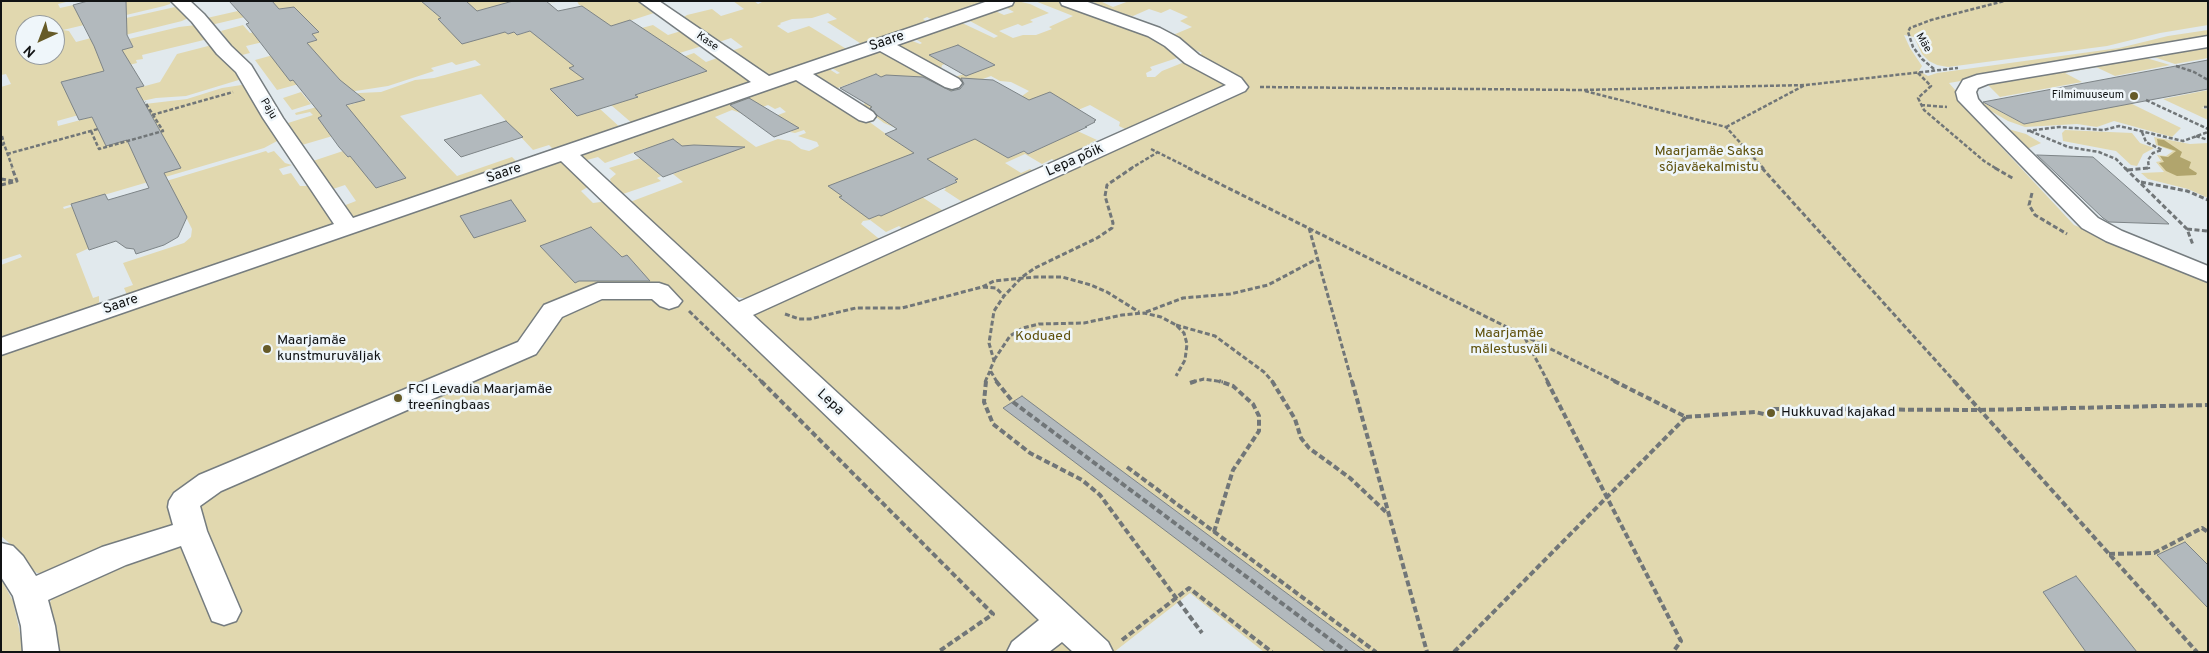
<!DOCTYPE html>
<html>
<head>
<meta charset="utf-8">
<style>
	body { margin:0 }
	#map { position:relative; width:2209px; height:653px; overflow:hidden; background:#e1e9ed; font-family:Overpass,sans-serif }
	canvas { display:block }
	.frame { position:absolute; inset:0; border:2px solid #111314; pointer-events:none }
	.north { position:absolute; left:15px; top:15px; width:50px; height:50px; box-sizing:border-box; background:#eff6fa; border:1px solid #969b9e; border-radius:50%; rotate:223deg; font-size:14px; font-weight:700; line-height:20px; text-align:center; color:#111314 }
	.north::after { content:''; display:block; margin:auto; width:18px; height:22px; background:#665b28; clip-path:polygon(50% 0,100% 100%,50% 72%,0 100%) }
</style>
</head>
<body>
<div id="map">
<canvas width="2209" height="653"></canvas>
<div class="frame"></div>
<div class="north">N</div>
</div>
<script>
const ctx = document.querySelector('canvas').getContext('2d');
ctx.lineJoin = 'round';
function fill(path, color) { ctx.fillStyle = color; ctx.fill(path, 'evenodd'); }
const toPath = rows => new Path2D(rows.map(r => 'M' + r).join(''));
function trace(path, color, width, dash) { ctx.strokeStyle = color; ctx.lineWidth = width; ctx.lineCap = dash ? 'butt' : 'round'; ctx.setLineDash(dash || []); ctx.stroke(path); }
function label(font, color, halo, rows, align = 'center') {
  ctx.font = font + ' Overpass,sans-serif'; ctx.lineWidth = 5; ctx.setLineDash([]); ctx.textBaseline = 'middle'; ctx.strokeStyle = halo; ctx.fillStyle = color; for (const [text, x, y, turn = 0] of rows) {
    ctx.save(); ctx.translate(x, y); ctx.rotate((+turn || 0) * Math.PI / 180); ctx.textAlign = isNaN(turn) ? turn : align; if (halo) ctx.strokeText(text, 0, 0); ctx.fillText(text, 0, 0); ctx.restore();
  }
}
fill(toPath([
	[1,1,70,1,58,4,60,8,87,2,170,1,170,4,164,6,63,30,69,31,76,42,91,38,127,24,95,25,175,7,190,17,182,21,129,34,114,41,117,51,133,47,129,39,179,27,196,25,208,39,142,55,143,59,136,60,137,63,61,82,65,90,119,93,160,82,177,54,212,45,242,79,186,96,156,98,86,113,57,121,58,126,92,117,106,145,160,130,145,104,187,99,222,88,248,84,258,111,279,140,264,148,63,207,64,209,81,204,115,220,163,182,266,151,268,153,274,151,285,163,292,165,279,169,283,175,291,173,300,186,310,186,333,224,127,295,124,288,133,285,123,263,184,243,191,237,192,229,181,207,76,254,93,298,99,296,99,302,96,307,1,342,1,265,22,257,20,254,1,260,1,87,11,84,6,74,1,75],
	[25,25,55,25,55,55,25,55],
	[272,1,424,1,433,12,470,1,513,1,513,12,559,1,508,15,505,32,508,34,514,32,517,35,592,13,582,6,579,5,577,1,637,1,654,13,614,26,638,29,653,25,668,35,681,31,702,46,654,61,677,59,694,53,706,62,720,57,751,80,751,82,633,124,611,105,600,109,622,129,556,152,549,145,533,150,481,94,400,116,457,176,512,157,519,164,354,218,351,217,343,206,356,201,345,185,330,190,313,161,343,151,348,157,376,148,336,135,302,145,285,124,313,115,310,112,296,115,295,113,335,102,334,109,356,103,351,96,359,93,381,92,415,80,434,78,481,65,475,60,456,65,452,62,431,68,434,71,388,86,349,92,335,74,277,90,255,60,295,49,293,47,317,40,312,34,280,38,246,46,250,53,238,56,221,31,243,25,250,33,277,26,284,9,283,8,211,25,207,18,273,3],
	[733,1,754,1,758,4,764,1,997,1,933,20,927,17,923,19,927,22,863,45,827,22,837,19,828,13,812,18,792,19,780,23,781,24,777,26,788,33,809,26,848,50,771,76,731,51,743,47,731,38,716,43,681,19,687,15,712,9,721,16,744,9],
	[1017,1,1030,4,1049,13,1030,20,1033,22,1022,26,1018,24,999,31,1013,38,1023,35,1036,35,1052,29,1049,27,1073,16,1035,1,1061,1,1147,31,1180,57,1150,67,1152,70,1146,73,1147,77,1155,77,1162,71,1187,61,1230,84,1131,132,1119,126,1120,122,1090,105,1073,112,1058,122,1097,140,1090,143,1097,147,1060,164,1052,159,1042,164,1025,154,1005,163,1021,173,1030,169,1038,174,967,205,944,190,946,189,944,187,957,182,955,180,957,178,951,174,948,175,919,195,948,214,907,232,899,226,886,232,870,220,863,221,861,224,883,242,748,299,730,296,630,202,683,182,673,174,701,163,705,146,694,145,683,147,673,139,661,143,651,152,646,148,605,163,598,157,587,160,583,156,583,153,796,79,864,118,886,134,898,129,884,123,864,108,865,95,881,77,876,74,835,89,816,75,817,72,826,67,837,74,840,73,829,66,879,50,976,104,1022,96,1029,91,1011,82,1000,81,991,76,977,81,965,82,958,82,951,78,995,65,962,47,957,49,952,47,929,55,945,64,942,65,941,70,893,46,910,40,920,44,922,43,914,38,960,22,994,38,998,36,968,20,993,10,1004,15,1014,12,1003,6],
	[768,105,775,109,780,107,786,112,770,118,798,128,790,132,795,133,804,130,806,133,798,136,817,142,819,146,809,151,801,149,790,141,778,139,756,147,715,117,732,110,743,114],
	[1051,143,1028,154,1024,151,1008,158,993,149],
	[1091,1,1100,1,1113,7,1129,1,2208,1,2208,25,2160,33,2107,46,1948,67,1937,65,1929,61,1922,54,1914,37,1904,35,1910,48,1922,66,1919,71,1928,76,1937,73,2119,48,2168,36,2208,30,2208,38,1949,83,1968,105,1963,106,2074,225,2208,280,2208,652,1264,652,1190,593,1114,652,1096,652,735,313,1238,87,1248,85,1198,56,1202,53,1180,43,1180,38,1173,35,1192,27,1180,21,1188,17,1170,9,1161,13,1149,9,1133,16,1115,13],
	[2208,43,2208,58,2175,64,2142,53],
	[2136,55,2170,65,2115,76,2096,67,2065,73,2082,82,2000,97,1985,82],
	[2208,90,2208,106,2201,108,2208,109,2208,120,2163,99],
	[301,92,311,104,292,110,283,98],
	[1975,102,1982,102,2024,124,2130,103,2181,128,2172,137,2114,121,2097,127,2077,124,2025,127,2008,121],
	[2001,127,2026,134,2041,143,2027,149],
	[2065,130,2132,133,2140,143,2154,148,2143,154,2137,166,2131,165,2116,151,2063,141,2062,133],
	[2154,137,2190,144,2208,143,2208,198,2188,189,2148,179,2141,173,2164,172,2156,162,2161,161,2157,155,2166,156,2173,151,2156,145],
	[641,158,661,176,657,178,661,181,623,194,611,182,610,179,616,174,609,168],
	[560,161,564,161,591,185,581,191,593,203,608,201,1037,610,1037,626,1080,652,58,652,47,607,55,594,46,573,37,573,33,570,23,555,1,536,1,351],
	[1,579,13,601,24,652,1,652]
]), '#e1d8af');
fill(toPath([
	[2157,139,2164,140,2182,152,2180,157,2191,162,2189,168,2197,173,2196,175,2177,176,2166,171,2159,163,2164,162,2160,156,2168,157,2176,151,2158,145]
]), '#b1a56d');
const building = toPath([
	[88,1,126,1,127,35,133,47,122,50,144,86,136,88,181,168,164,173,187,217,178,237,164,245,136,254,134,249,126,248,116,241,89,250,71,204,105,194,108,200,149,188,127,140,106,146,92,117,79,120,61,82,104,71,94,46,73,5,88,1],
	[229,1,272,1,279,9,294,7,319,32,312,34,317,40,307,43,340,80,365,100,346,105,406,178,376,188,350,156,348,157,339,147,318,118,322,116,293,80,290,81,246,24,249,23,229,1],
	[421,1,466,1,477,11,513,1,546,1,558,11,582,6,611,26,630,20,707,71,635,95,638,97,577,116,550,89,584,79,569,68,574,66,530,31,517,35,514,32,508,34,505,32,462,44,438,19,441,18,421,1],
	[958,45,995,65,966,76,929,55,958,45],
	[2208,60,2208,89,2024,124,1983,102,2208,60],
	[876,74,881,77,886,75,923,77,951,91,960,89,964,84,961,78,993,80,1029,100,1050,92,1096,120,1094,121,1095,122,1085,127,1087,127,1028,154,1024,151,1008,158,975,139,927,159,958,179,955,180,957,182,881,216,879,215,869,219,839,197,842,196,828,186,914,153,885,134,897,129,878,116,870,108,872,107,840,88,876,74],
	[749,98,799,128,774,137,730,105,749,98],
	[506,121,523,137,461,157,444,140,506,121],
	[673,139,682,146,694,145,745,147,663,177,634,153,673,139],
	[2037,155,2093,157,2169,224,2109,222,2103,218,2037,155],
	[511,200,526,221,474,238,460,216,511,200],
	[591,227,622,257,627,255,650,281,579,281,575,283,540,246,591,227],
	[1022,396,1122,471,1366,652,1326,652,1003,408,1022,396],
	[2185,542,2208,565,2208,608,2157,555,2185,542],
	[2076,576,2137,652,2086,652,2043,592,2076,576]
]);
fill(building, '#b2b9bd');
trace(building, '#7d8487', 1);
const minor = toPath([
	[171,1,190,1,204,14,231,46,251,65,283,118,353,218,751,82,639,1,659,1,769,76,988,1,1014,1,1012,5,897,45,959,79,962,83,959,87,952,89,945,87,880,51,813,74,873,112,876,116,873,120,866,122,859,120,796,80,580,155,739,302,1226,85,1185,63,1165,46,1148,36,1062,5,1060,1,1085,1,1160,28,1179,38,1199,55,1241,78,1248,87,1245,91,753,315,1108,642,1113,652,1073,652,1062,642,1049,652,1007,652,1012,642,1039,620,561,161,1,355,1,338,334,224,263,118,236,72,217,54,192,22,171,1],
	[2208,36,2208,47,1988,84,1978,88,1976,92,1978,99,1983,105,2098,218,2122,231,2208,266,2208,282,2106,241,2082,228,1958,100,1956,92,1963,80,1977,75,2208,36],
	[598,283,659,283,668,286,682,301,678,306,669,309,660,306,652,299,602,299,562,317,536,354,221,491,200,506,207,531,241,611,236,621,224,625,212,621,181,546,126,565,48,600,55,626,59,652,23,652,21,626,13,596,1,577,1,543,13,546,23,556,36,576,102,547,173,525,168,507,169,501,174,493,199,475,518,342,544,305,598,283]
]);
trace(minor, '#757c7f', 3);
trace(toPath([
	[2176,66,2194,72,2208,80],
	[1934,69,1922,59,1913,47,1908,32,1910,28,1931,20,2004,1],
	[1918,73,1931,86,1918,98,1924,110,1984,161,1997,169],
	[1260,87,1580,90,1806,85,1958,68],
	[1585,91,1726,127,1764,169],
	[2146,100,2208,129],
	[1921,105,1947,107],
	[2204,107,2208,107],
	[152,115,233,92],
	[1726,127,1805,85],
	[91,131,99,149,163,131,145,102],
	[2027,131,2059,127,2104,130,2119,126,2183,141,2208,132],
	[2030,131,2068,147,2099,152,2116,159,2126,169],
	[2142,132,2146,142,2162,150,2153,153,2148,160,2149,169],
	[2,136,4,144],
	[2196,136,2208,140],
	[1,145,4,144,13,169],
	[1151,149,1191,169],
	[7,154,98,129],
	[1130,169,1158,152]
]), '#717678', 2.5, [4, 2]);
trace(toPath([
	[1188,168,1617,382],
	[1762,168,1955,382],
	[1995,168,2014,179],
	[2125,168,2187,229,2193,245],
	[2128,170,2149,168],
	[1,179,13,181],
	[2141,182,2187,191,2208,200],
	[1,185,17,181,12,168],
	[2032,193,2029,205,2035,215,2067,234],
	[1309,228,1352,382],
	[2187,229,2208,231],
	[983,287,996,288,1004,296],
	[689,311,762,382],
	[1146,312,1183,298,1230,294,1268,285,1317,259],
	[785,314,799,319,810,319,856,308,902,308,982,287,994,281,1035,277,1062,277,1091,285,1107,292,1139,312],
	[1176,325,1215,336,1264,372,1273,382],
	[1525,338,1548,382],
	[994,360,1010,336,1023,328,1039,324,1084,323,1122,315,1144,313,1161,317,1176,325,1184,333,1187,344,1185,360,1176,376],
	[985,382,990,371],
	[997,382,990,370,994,361,989,343,994,311,1004,296,1022,277,1035,268,1097,238,1112,228,1113,223,1105,196,1107,185,1132,168],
	[1192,382,1204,379,1223,382]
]), '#717678', 3, [5, 2.5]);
trace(toPath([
	[761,381,993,614,938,652],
	[986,381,984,402,993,424,1030,453,1082,480,1100,495,1202,633],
	[996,381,1013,402,1347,652],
	[1272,381,1295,419,1301,438,1309,448,1350,478,1388,514],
	[1352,381,1427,652],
	[1547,381,1681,641,1673,652],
	[1954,381,2197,652],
	[1190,383,1196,381],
	[1686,417,1755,412,1768,415,1774,409,1980,410,2208,405],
	[1127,467,1376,652],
	[1214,532,1233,470,1259,431,1259,416,1253,404,1233,386,1219,381],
	[2109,554,2154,553,2202,528,2208,532],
	[1122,640,1189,588,1272,652],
	[1454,652,1686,417,1614,381]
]), '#717678', 4, [6, 3]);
fill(minor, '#fff');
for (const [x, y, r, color] of [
	[2134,96,5,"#665b28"],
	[267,349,5,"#665b28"],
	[398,398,5,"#665b28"],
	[1771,413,5,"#665b28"]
]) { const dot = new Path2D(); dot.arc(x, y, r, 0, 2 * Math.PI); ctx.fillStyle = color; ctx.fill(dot); trace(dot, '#eff6fa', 2); }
label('11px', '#111314', '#eff6fa', [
	["Kase",707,42,35],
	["Mäe",1923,43,60],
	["Paju",268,109,59]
]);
label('11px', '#111314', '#eff6fa', [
	["Filmimuuseum",2124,96]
], 'right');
label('14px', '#111314', '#eff6fa', [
	["Saare",887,42,-19],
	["Lepa põik",1075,161,-24],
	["Saare",504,174,-19],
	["Saare",121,305,-19],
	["Lepa",830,403,43]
]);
label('14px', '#5e500a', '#eff6fa', [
	["Maarjamäe Saksa",1709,152],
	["sõjaväekalmistu",1709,168],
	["Maarjamäe",1509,334],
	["mälestusväli",1509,350],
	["Koduaed",1043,337]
]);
label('14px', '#111314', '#eff6fa', [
	["Maarjamäe",277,341],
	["kunstmuruväljak",277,357],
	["FCI Levadia Maarjamäe",408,390],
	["treeningbaas",408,406],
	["Hukkuvad kajakad",1781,413]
], 'left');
</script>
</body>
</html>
